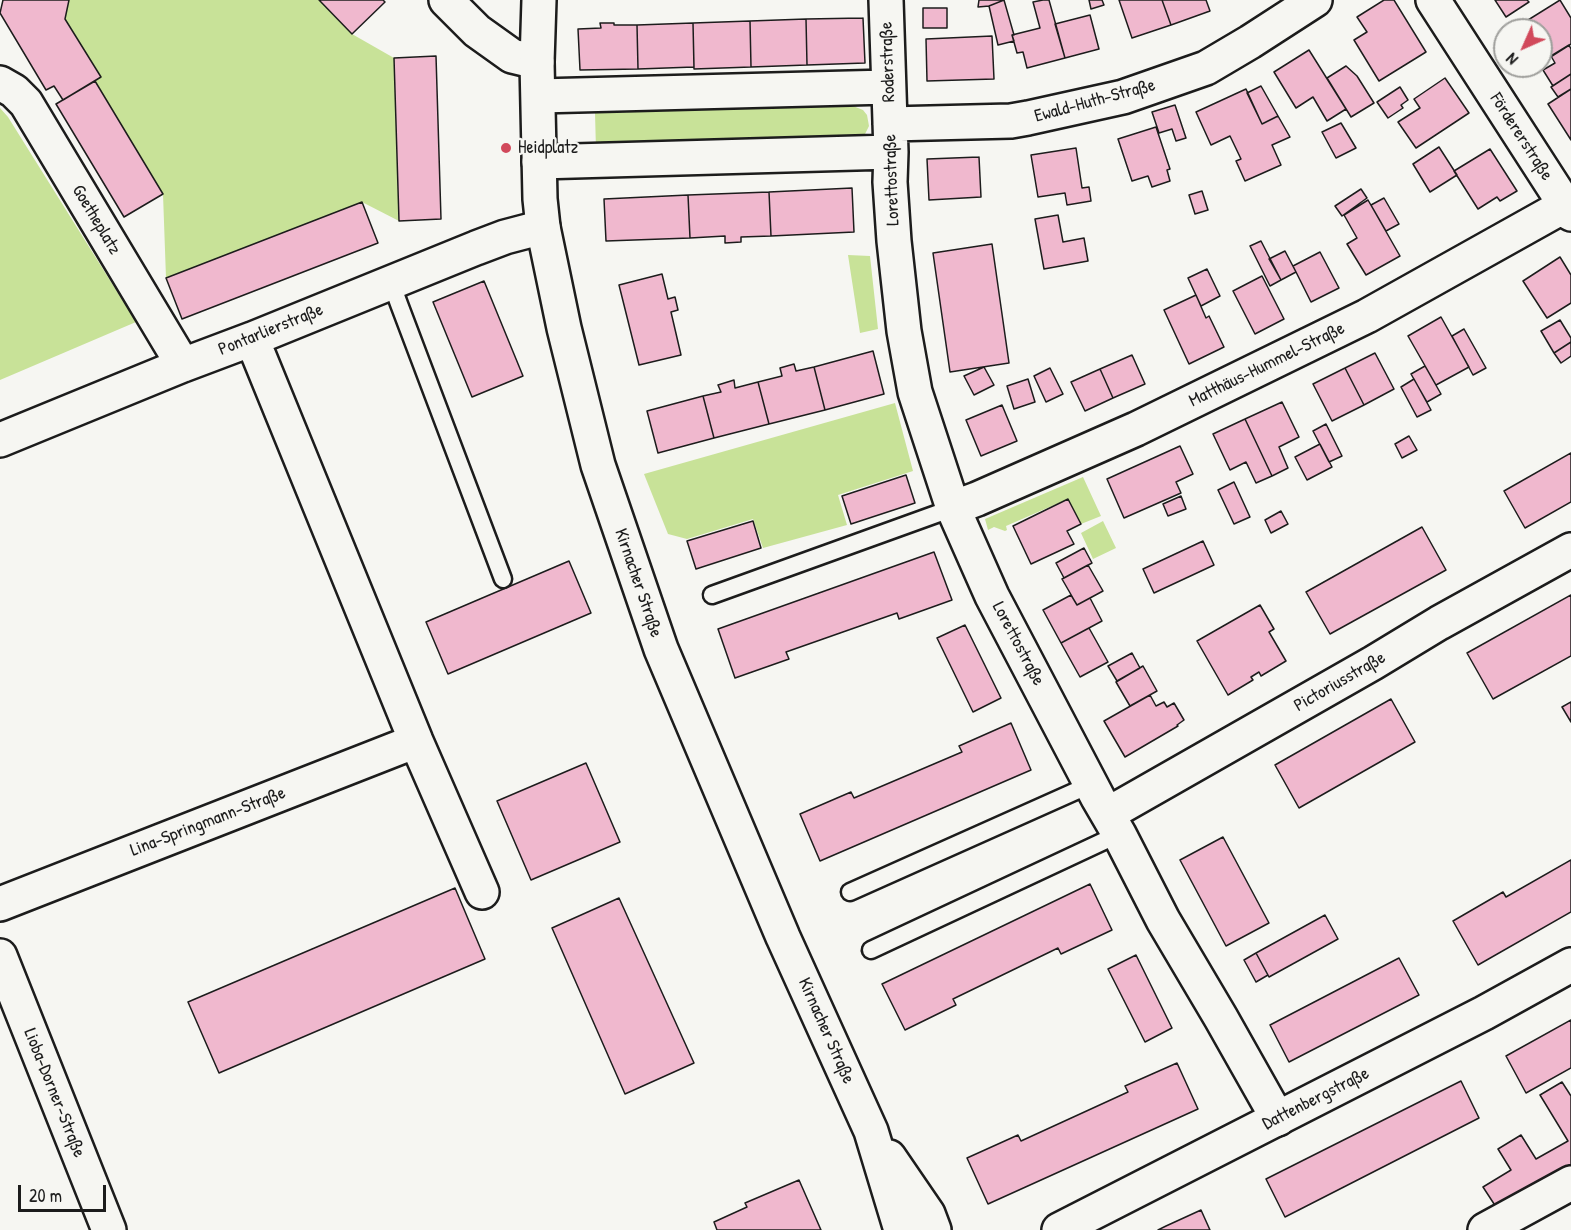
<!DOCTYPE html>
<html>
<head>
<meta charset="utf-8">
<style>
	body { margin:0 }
	#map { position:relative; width:1571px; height:1230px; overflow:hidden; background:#f6f6f2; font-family:"Patrick Hand",sans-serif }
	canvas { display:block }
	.north { position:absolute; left:1493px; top:18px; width:60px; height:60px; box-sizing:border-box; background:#f6f6f2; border:2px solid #9f9f9c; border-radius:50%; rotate:225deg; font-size:16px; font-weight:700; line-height:24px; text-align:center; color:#1c1c1c }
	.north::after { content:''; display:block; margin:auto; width:21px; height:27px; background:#d1495b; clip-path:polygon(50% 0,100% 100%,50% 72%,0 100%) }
	.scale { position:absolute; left:18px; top:1185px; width:88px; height:27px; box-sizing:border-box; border:3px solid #1c1c1c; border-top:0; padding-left:8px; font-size:18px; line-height:21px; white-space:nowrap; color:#1c1c1c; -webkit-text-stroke:4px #f6f6f2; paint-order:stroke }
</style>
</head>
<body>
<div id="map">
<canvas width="1571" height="1230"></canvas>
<div class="north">N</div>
<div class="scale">20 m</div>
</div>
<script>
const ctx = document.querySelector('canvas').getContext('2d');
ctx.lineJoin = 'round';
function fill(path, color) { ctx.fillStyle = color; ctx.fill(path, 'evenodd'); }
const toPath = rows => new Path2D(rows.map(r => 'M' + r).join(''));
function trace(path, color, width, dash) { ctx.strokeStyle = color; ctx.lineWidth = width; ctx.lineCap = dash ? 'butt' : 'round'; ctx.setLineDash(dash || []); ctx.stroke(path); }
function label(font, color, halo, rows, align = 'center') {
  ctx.font = font + ' "Patrick Hand",sans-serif'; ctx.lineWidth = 4.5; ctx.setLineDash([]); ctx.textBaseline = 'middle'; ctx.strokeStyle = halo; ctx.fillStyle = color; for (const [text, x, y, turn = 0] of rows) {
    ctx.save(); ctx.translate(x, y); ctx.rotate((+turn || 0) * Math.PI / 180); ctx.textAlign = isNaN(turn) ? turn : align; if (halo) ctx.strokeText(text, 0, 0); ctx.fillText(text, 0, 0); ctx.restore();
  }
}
fill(toPath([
	[69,0,319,0,352,34,394,58,399,221,362,202,166,278,163,194,95,81,100,77,65,19],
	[853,106,863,110,867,115,869,126,864,136,596,150,595,113],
	[0,108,8,117,136,322,0,380],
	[848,255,870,256,878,329,860,333],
	[895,403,913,471,838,495,847,525,763,548,753,519,687,539,668,534,644,474],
	[1083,477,1101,516,1081,524,1068,499,1006,526,1007,530,1005,531,994,527,988,530,985,519],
	[1103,521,1116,548,1093,559,1081,533]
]), '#c8e298');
const building = toPath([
	[3,0,69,0,65,19,101,77,63,100,54,86,46,90,0,13,3,0],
	[319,0,383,0,385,2,352,34,319,0],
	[979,0,1004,0,989,6,978,7,979,0],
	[1004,0,1014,35,1012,35,1014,41,998,45,989,6,1004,0],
	[1043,0,1049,0,1065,58,1027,68,1023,52,1017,53,1012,35,1040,28,1033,2,1043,0],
	[1089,0,1102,0,1104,5,1091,9,1089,0],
	[1119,0,1162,0,1171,25,1132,38,1119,0],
	[1162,0,1206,0,1210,11,1171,25,1162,0],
	[1384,0,1394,0,1426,52,1379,81,1354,40,1367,32,1357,17,1384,0],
	[1495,0,1527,0,1529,2,1506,17,1495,0],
	[1560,0,1571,18,1571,44,1541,63,1541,30,1512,30,1560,0],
	[923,8,947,8,947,28,923,28,923,8],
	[1090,15,1099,49,1065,58,1055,24,1090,15],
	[863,18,865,63,807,65,806,19,863,18],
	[806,19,807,65,751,67,750,21,806,19],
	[750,21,751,67,694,69,693,23,750,21],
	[600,23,614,23,614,25,637,25,638,69,580,70,578,29,601,28,600,23],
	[693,23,694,67,638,69,637,25,693,23],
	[992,36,994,79,927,81,926,39,992,36],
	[1569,45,1571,49,1571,74,1553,86,1543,70,1555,63,1551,56,1569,45],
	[1309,50,1346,109,1327,121,1313,97,1296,108,1274,72,1309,50],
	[436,56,441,219,399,221,394,58,436,56],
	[1346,66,1357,76,1374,103,1351,117,1327,78,1346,66],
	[1571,74,1571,89,1558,97,1551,87,1571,74],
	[1445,78,1469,113,1416,148,1398,122,1420,108,1414,99,1445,78],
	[95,81,163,194,124,217,56,104,95,81],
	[1261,86,1278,116,1262,124,1247,93,1261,86],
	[1400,87,1408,100,1401,105,1403,108,1388,118,1377,102,1400,87],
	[1246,89,1262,124,1278,116,1290,137,1272,145,1281,165,1245,181,1236,161,1241,159,1230,136,1211,145,1196,112,1246,89],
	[1571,89,1571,140,1548,104,1571,89],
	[1175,105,1186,138,1176,141,1172,129,1159,133,1152,112,1175,105],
	[1341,123,1356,148,1336,158,1322,132,1341,123],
	[1156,127,1170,169,1167,170,1170,181,1152,187,1148,176,1132,181,1118,139,1156,127],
	[1439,147,1457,175,1430,192,1413,164,1439,147],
	[1076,148,1082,188,1089,187,1091,201,1067,205,1065,193,1038,197,1031,155,1076,148],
	[1490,149,1517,191,1500,201,1497,197,1478,209,1454,171,1490,149],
	[979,157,981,197,929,200,927,159,979,157],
	[852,188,854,232,771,236,769,192,852,188],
	[1361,189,1367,198,1342,216,1335,206,1361,189],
	[1202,191,1208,210,1195,214,1189,195,1202,191],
	[769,192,771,236,741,237,741,242,725,243,725,236,690,238,688,195,769,192],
	[688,195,690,238,606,241,604,199,688,195],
	[1384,198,1399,224,1386,231,1371,205,1384,198],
	[1368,200,1400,256,1366,275,1347,244,1357,238,1344,215,1368,200],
	[362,202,378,243,182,319,166,278,362,202],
	[1058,215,1063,242,1084,238,1088,261,1044,269,1035,219,1058,215],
	[1261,241,1281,280,1270,286,1250,246,1261,241],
	[992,244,1009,363,950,372,933,253,992,244],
	[1285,251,1296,272,1281,280,1269,259,1285,251],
	[1320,252,1339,288,1311,302,1293,266,1320,252],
	[1560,257,1571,275,1571,303,1547,318,1523,281,1560,257],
	[1207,269,1220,296,1201,306,1188,278,1207,269],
	[662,274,668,299,675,297,678,310,671,312,681,355,639,365,619,285,662,274],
	[1262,276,1284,319,1255,334,1233,291,1262,276],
	[484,281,523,376,472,397,433,302,484,281],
	[1196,295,1206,318,1209,316,1224,347,1189,364,1164,310,1196,295],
	[1441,317,1469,367,1436,385,1408,336,1441,317],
	[1560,320,1571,338,1571,342,1554,353,1541,331,1560,320],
	[1464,329,1486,368,1473,375,1452,336,1464,329],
	[1571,342,1571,356,1561,363,1554,353,1571,342],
	[873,351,884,394,825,410,814,367,873,351],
	[1375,353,1394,389,1364,405,1345,368,1375,353],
	[1132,355,1145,384,1113,398,1100,369,1132,355],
	[794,364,796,371,814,367,825,410,769,424,758,382,782,376,780,368,794,364],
	[1425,366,1441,394,1427,402,1411,374,1425,366],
	[984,367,994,385,974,395,964,376,984,367],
	[1050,368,1063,394,1046,402,1034,376,1050,368],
	[1345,368,1364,405,1332,421,1313,384,1345,368],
	[1100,369,1113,398,1085,411,1071,382,1100,369],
	[1028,379,1035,402,1014,409,1007,386,1028,379],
	[1414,379,1431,410,1417,417,1401,387,1414,379],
	[734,380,735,388,758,382,769,424,714,438,703,396,721,392,718,385,734,380],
	[703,396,714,438,658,453,647,411,703,396],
	[1282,402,1299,437,1279,447,1288,468,1272,476,1245,419,1282,402],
	[1002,405,1017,441,981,456,966,420,1002,405],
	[1245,419,1272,476,1256,483,1246,462,1230,470,1213,434,1245,419],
	[1326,424,1342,456,1329,462,1313,431,1326,424],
	[1409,436,1417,450,1402,458,1395,444,1409,436],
	[1320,444,1332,467,1307,480,1295,457,1320,444],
	[1180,446,1193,474,1176,482,1181,493,1124,518,1107,479,1180,446],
	[1571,453,1571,502,1525,528,1504,491,1571,453],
	[906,475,915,503,851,524,842,496,906,475],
	[1234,482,1250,517,1234,524,1218,490,1234,482],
	[1181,496,1186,509,1168,516,1163,504,1181,496],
	[1068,499,1081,524,1067,531,1074,544,1031,564,1013,526,1068,499],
	[1281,511,1288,524,1271,533,1265,520,1281,511],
	[753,521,761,548,696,569,687,541,753,521],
	[1422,527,1446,570,1330,634,1306,592,1422,527],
	[1203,541,1214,565,1154,593,1143,569,1203,541],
	[1084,548,1092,563,1064,578,1056,563,1084,548],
	[934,552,952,600,899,619,897,613,786,652,789,659,735,678,718,629,934,552],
	[569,561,591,613,448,674,426,622,569,561],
	[1088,565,1103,591,1077,605,1062,579,1088,565],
	[1071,595,1077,605,1090,598,1102,621,1061,643,1043,610,1071,595],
	[1571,595,1571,656,1493,699,1467,653,1571,595],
	[1260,605,1274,629,1269,632,1286,661,1261,676,1259,672,1251,677,1253,680,1228,695,1197,641,1260,605],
	[965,625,1001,698,973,712,937,638,965,625],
	[1089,628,1108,662,1080,677,1061,643,1089,628],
	[1132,653,1140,668,1117,681,1108,666,1132,653],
	[1143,666,1157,691,1130,706,1116,682,1143,666],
	[1150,695,1156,706,1164,702,1167,707,1174,703,1184,720,1177,725,1178,726,1125,757,1104,721,1150,695],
	[1391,699,1415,742,1299,808,1275,765,1391,699],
	[1571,702,1571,722,1562,707,1571,702],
	[1011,723,1031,770,820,861,800,814,851,792,854,798,962,752,959,746,1011,723],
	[586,763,620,842,531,880,497,801,586,763],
	[1223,837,1269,923,1226,946,1180,860,1223,837],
	[1571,860,1571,912,1478,965,1453,921,1503,892,1506,897,1571,860],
	[1090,884,1112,930,1061,954,1058,948,953,999,956,1005,905,1030,882,984,1090,884],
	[455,888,485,959,219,1073,188,1002,455,888],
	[619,898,694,1063,625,1094,552,928,619,898],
	[1325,915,1338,939,1269,977,1256,953,1325,915],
	[1256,953,1268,975,1256,982,1244,960,1256,953],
	[1136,955,1172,1028,1145,1042,1108,969,1136,955],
	[1399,958,1419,995,1289,1062,1270,1025,1399,958],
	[1571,1020,1571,1068,1526,1093,1506,1056,1571,1020],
	[1177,1063,1198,1109,988,1204,967,1158,1018,1135,1021,1141,1128,1092,1125,1086,1177,1063],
	[1461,1081,1479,1118,1285,1217,1266,1179,1461,1081],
	[1562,1082,1571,1096,1571,1166,1498,1210,1483,1187,1511,1170,1498,1149,1521,1135,1536,1159,1568,1141,1540,1095,1562,1082],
	[799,1180,821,1230,717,1230,714,1222,747,1207,745,1203,799,1180],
	[1201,1210,1210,1230,1158,1230,1166,1226,1201,1210]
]);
fill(building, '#f0b8ce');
trace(building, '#1c1c1c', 1.5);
const lane = toPath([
	[391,282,399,304,503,579],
	[712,595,953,508],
	[850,892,1076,791,1091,783],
	[871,950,1119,834]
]);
const street = toPath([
	[446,0,477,31,512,56,537,62],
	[886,0,891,152,890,182,894,241,904,331,915,392,953,508,992,596,1098,798,1119,834,1163,920,1221,1018,1278,1119],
	[1433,0,1571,214],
	[0,83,14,91,26,103,183,365],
	[539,96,888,87],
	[890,124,1011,121,1028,118,1123,97,1206,68,1250,42,1315,0],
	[539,162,891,152],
	[252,339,416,741,482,892],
	[0,440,183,365,252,339,476,248,505,237,543,227],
	[953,508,977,499,1136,429,1367,316,1571,202],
	[1108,814,1373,663,1439,623,1571,550],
	[0,904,416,741],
	[0,956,109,1230],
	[1485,1230,1571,1183]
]);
const secondary = toPath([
	[539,0,537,62,540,199,543,227,564,328,598,465,661,649,783,937,871,1131,901,1230],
	[889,1157,928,1214,934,1230],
	[1059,1230,1484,1013,1571,965]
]);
trace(lane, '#1c1c1c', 21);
trace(street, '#1c1c1c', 38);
trace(secondary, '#1c1c1c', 38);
trace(lane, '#f6f6f2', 16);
trace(street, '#f6f6f2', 33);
trace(secondary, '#f6f6f2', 33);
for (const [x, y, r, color] of [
	[506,148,6,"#d1495b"]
]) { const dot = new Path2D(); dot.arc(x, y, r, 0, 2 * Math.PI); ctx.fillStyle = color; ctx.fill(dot); trace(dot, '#f6f6f2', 2); }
label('18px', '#1c1c1c', '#f6f6f2', [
	["Roderstraße",888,62,-92],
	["Ewald-Huth-Straße",1095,101,-15],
	["Fördererstraße",1521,137,57],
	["Lorettostraße",892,180,-92],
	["Goetheplatz",96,220,59],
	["Pontarlierstraße",271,330,-22],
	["Matthäus-Hummel-Straße",1267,365,-26],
	["Kirnacher Straße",638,583,71],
	["Lorettostraße",1018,644,62],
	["Pictoriusstraße",1340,682,-30],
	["Lina-Springmann-Straße",208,822,-21],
	["Kirnacher Straße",826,1031,66],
	["Lioba-Dorner-Straße",54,1093,68],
	["Dattenbergstraße",1316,1099,-27]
]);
label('18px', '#1c1c1c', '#f6f6f2', [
	["Heidplatz",518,148]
], 'left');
</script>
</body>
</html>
